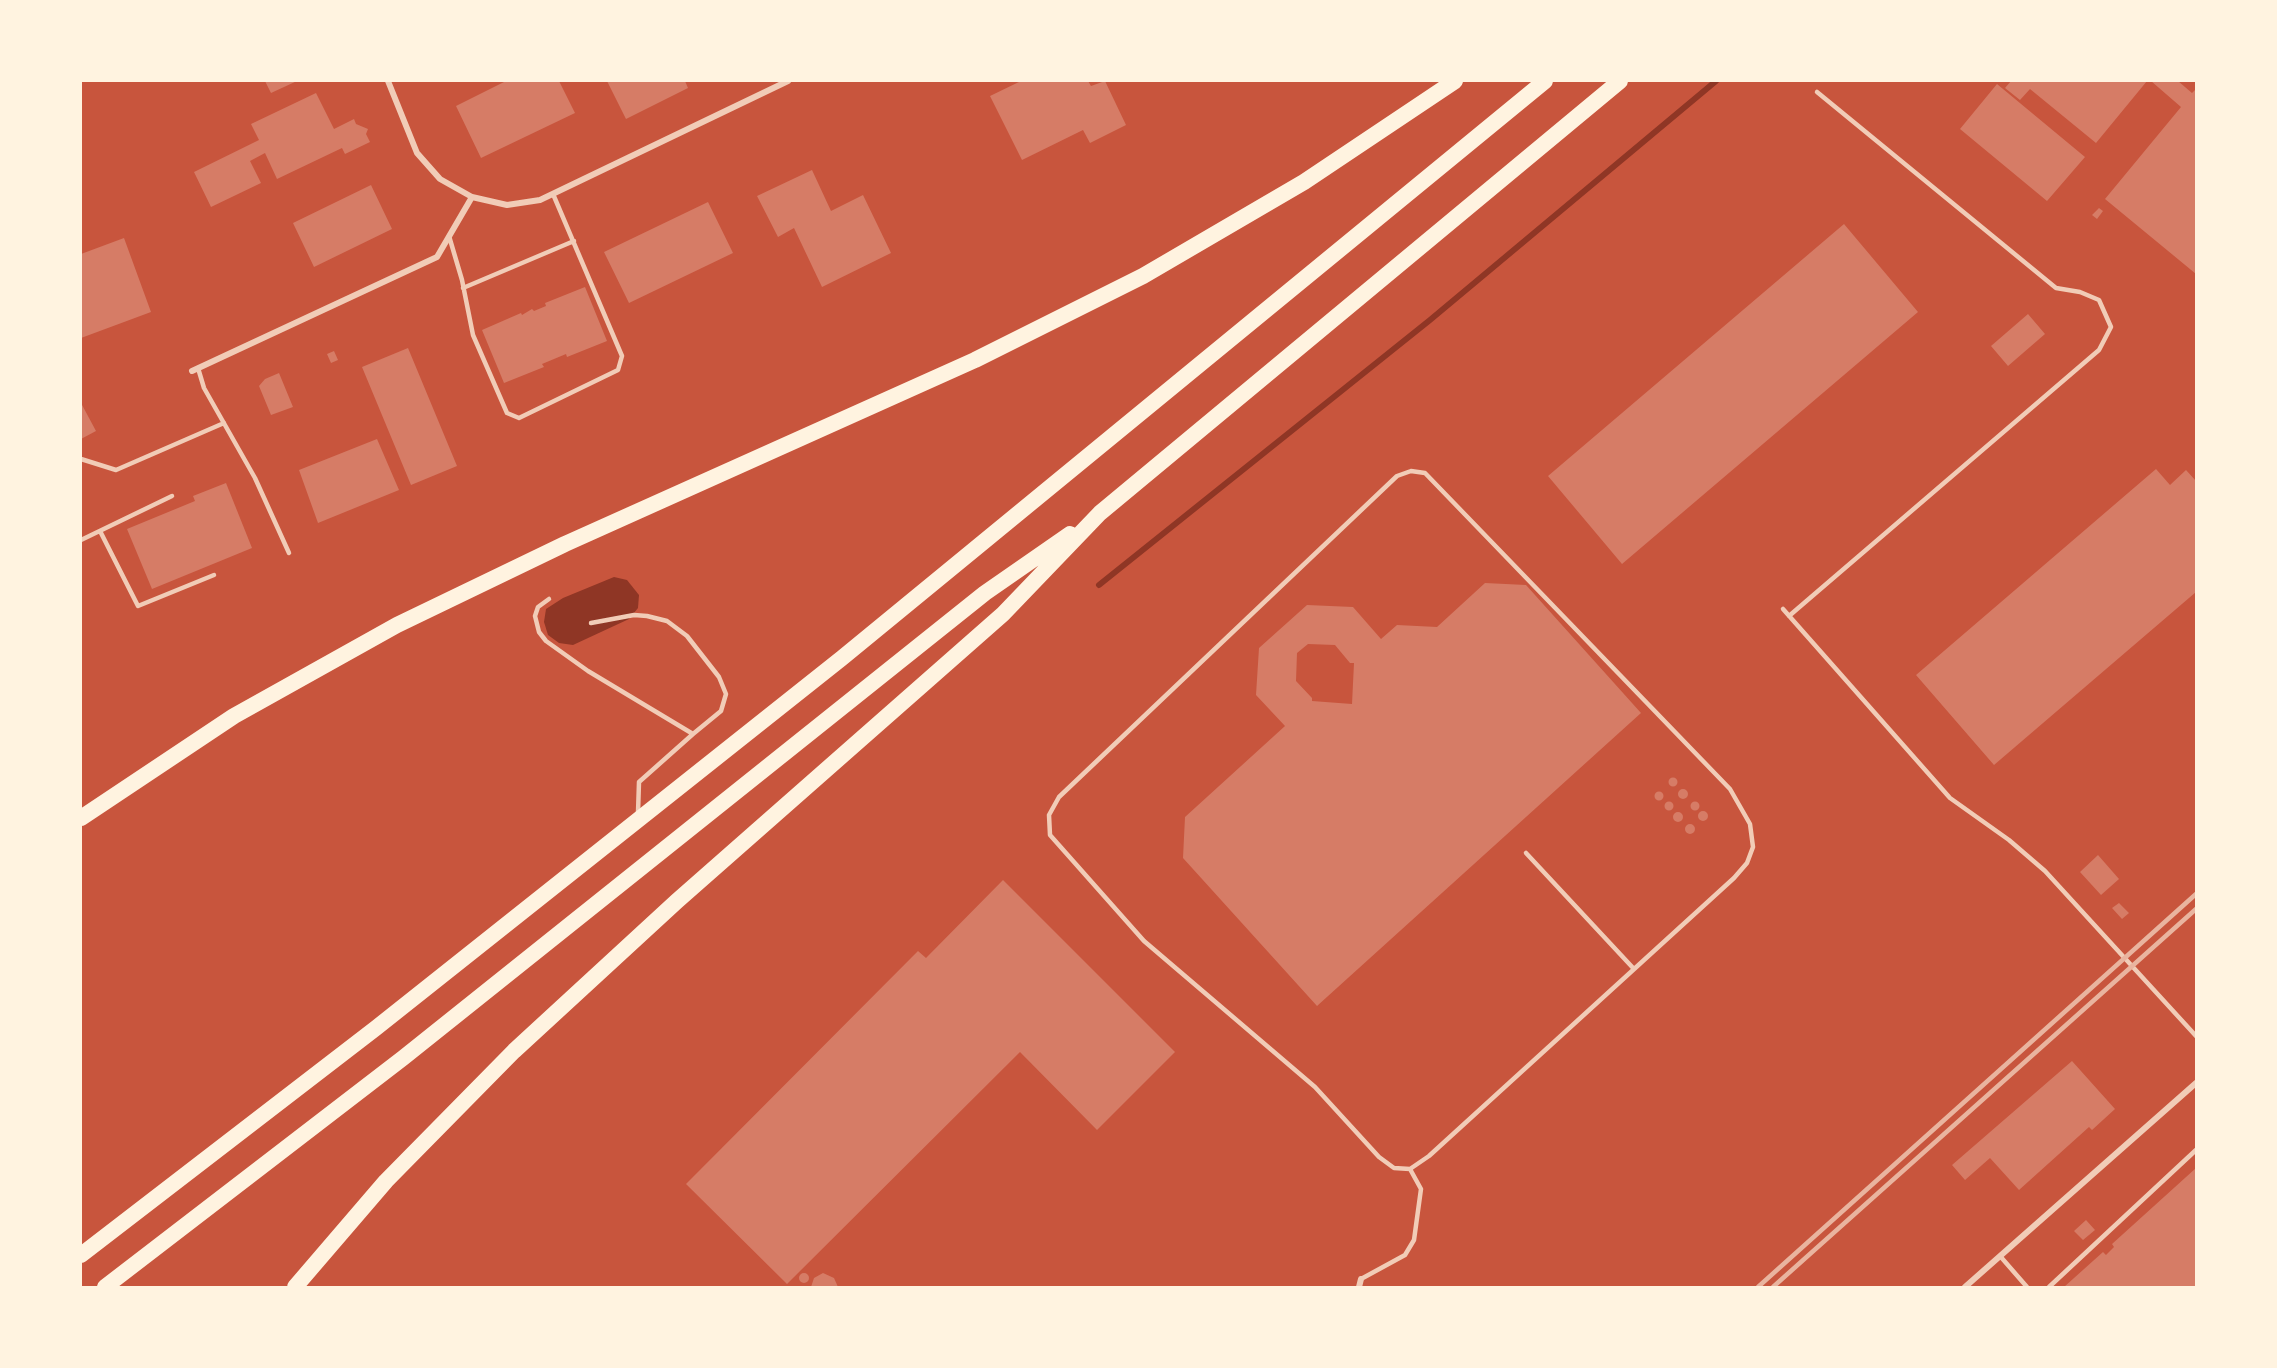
<!DOCTYPE html>
<html>
<head>
<meta charset="utf-8">
<style>
	body { margin:0 }
	#map { position:relative; width:2277px; height:1368px; overflow:hidden; background:#c8553d; font-family:Montserrat,sans-serif }
	canvas { display:block }
	.frame { position:absolute; inset:0; border:82px solid #fff3e0; pointer-events:none }
</style>
</head>
<body>
<div id="map">
<canvas width="2277" height="1368"></canvas>
<div class="frame"></div>
</div>
<script>
const ctx = document.querySelector('canvas').getContext('2d');
ctx.lineJoin = 'round';
function fill(path, color) { ctx.fillStyle = color; ctx.fill(path, 'evenodd'); }
const toPath = rows => new Path2D(rows.map(r => 'M' + r).join(''));
function trace(path, color, width, dash) { ctx.strokeStyle = color; ctx.lineWidth = width; ctx.lineCap = dash ? 'butt' : 'round'; ctx.setLineDash(dash || []); ctx.stroke(path); }
fill(toPath([
	[614,577,627,580,639,595,638,608,629,619,573,645,559,643,548,635,544,622,546,609,563,598]
]), '#8f3625');
trace(toPath([
	[1099,585,1430,320,1716,81]
]), '#8f3625', 6);
fill(toPath([
	[265,81,297,81,271,93],
	[506,81,559,81,575,113,481,158,456,106],
	[607,81,685,81,688,88,626,119],
	[1021,81,1088,81,1091,86,1105,81,1126,125,1090,143,1083,130,1022,160,990,96],
	[2011,81,2147,81,2096,143,2030,89,2020,100,2005,88],
	[2151,81,2178,81,2192,93,2196,89,2196,274,2105,199,2181,107],
	[1997,84,2085,157,2047,201,1960,129],
	[316,93,334,129,354,119,356,124,368,129,366,134,370,142,345,154,342,148,277,179,265,153,250,161,261,183,211,207,194,172,259,140,251,124],
	[812,170,831,211,863,195,891,253,822,287,794,228,778,237,757,196],
	[371,185,392,229,314,267,293,223],
	[708,202,733,253,629,303,604,252],
	[2099,208,2103,211,2097,219,2092,215],
	[1844,224,1918,312,1622,564,1548,476],
	[124,238,151,312,81,338,81,254],
	[585,287,607,341,567,357,566,354,542,364,544,367,504,383,482,330,521,313,522,315,532,309,534,311,546,306,545,303],
	[2028,314,2045,334,2008,366,1991,346],
	[408,348,457,466,411,485,362,367],
	[334,351,338,360,331,363,327,354],
	[279,373,293,407,271,415,259,386,265,379],
	[81,403,96,431,81,439],
	[377,439,399,490,318,523,299,470],
	[2156,469,2170,485,2186,470,2196,481,2196,592,1994,765,1916,675],
	[226,483,252,548,152,589,127,529,195,501,193,496],
	[1485,583,1526,585,1641,713,1317,1006,1183,858,1185,817,1285,726,1256,695,1259,648,1307,605,1353,607,1381,639,1397,625,1437,627],
	[1308,644,1335,645,1350,663,1354,663,1352,704,1312,701,1312,698,1296,681,1297,653],
	'1668.5 782a4.5 4.5 0 1 1 9 0a4.5 4.5 0 1 1-9 0Z',
	'1678 794a5 5 0 1 1 10 0a5 5 0 1 1-10 0Z',
	'1654.5 796a4.5 4.5 0 1 1 9 0a4.5 4.5 0 1 1-9 0Z',
	'1664.5 806a4.5 4.5 0 1 1 9 0a4.5 4.5 0 1 1-9 0Z',
	'1690.5 806a4.5 4.5 0 1 1 9 0a4.5 4.5 0 1 1-9 0Z',
	'1698 816a5 5 0 1 1 10 0a5 5 0 1 1-10 0Z',
	'1673 817a5 5 0 1 1 10 0a5 5 0 1 1-10 0Z',
	'1685 829a5 5 0 1 1 10 0a5 5 0 1 1-10 0Z',
	[2098,855,2119,879,2101,895,2080,872],
	[1003,880,1175,1052,1097,1130,1020,1052,787,1284,686,1184,918,951,926,958],
	[2119,903,2129,913,2122,919,2112,908],
	[2072,1061,2115,1109,2092,1130,2089,1127,2019,1190,1990,1158,1965,1180,1952,1165],
	[2196,1168,2196,1287,2064,1287,2103,1252,2106,1255,2114,1247,2112,1244],
	[2086,1220,2095,1230,2083,1240,2074,1231],
	[823,1273,834,1278,838,1287,811,1287,814,1278],
	'799 1278a5 5 0 1 1 10 0a5 5 0 1 1-10 0Z'
]), '#d67c66');
trace(toPath([
	[449,236,462,280,473,335,507,413,519,418,618,370,622,356,553,194],
	[463,288,574,241],
	[198,368,204,388,255,478,289,553],
	[81,459,116,470,224,423],
	[1411,471,1425,473,1730,789,1750,824,1753,847,1747,863,1734,878,1429,1156,1410,1169,1394,1168,1379,1157,1315,1087,1144,941,1050,835,1049,815,1059,797,1397,476,1411,471],
	[100,531,138,606,214,575],
	[81,540,172,496],
	[549,599,538,607,535,616,539,632,546,641,588,671,693,734,639,782,638,813],
	[1783,609,1950,798,2009,840,2045,871,2196,1036],
	[1789,616,2099,350,2111,327,2099,300,2080,292,2056,288,1817,92],
	[591,623,634,615,647,616,667,621,687,636,719,677,726,694,721,711,693,734],
	[1526,853,1634,969],
	[2000,1256,2027,1287],
	[1361,1279,1405,1255,1414,1240,1421,1189,1410,1169],
	[2049,1287,2196,1150]
]), '#f1ccb7', 4.5);
trace(toPath([
	[388,81,417,153,440,179,472,197,507,205,540,200,788,81],
	[192,371,437,257,472,197],
	[1359,1287,1361,1279],
	[1965,1287,2196,1083]
]), '#f1ccb7', 6);
trace(toPath([
	[81,818,234,716,397,625,565,544,975,360,1143,276,1304,182,1455,81],
	[81,1255,376,1028,842,658,1545,81],
	[105,1287,403,1058,985,593,1070,534],
	[295,1287,386,1181,514,1051,677,901,1003,614,1100,513,1620,81]
]), '#fff3e0', 16);
trace(toPath([
	[1758,1287,2196,894],
	[1773,1287,2196,909]
]), '#e9b49f', 4.5);
</script>
</body>
</html>
